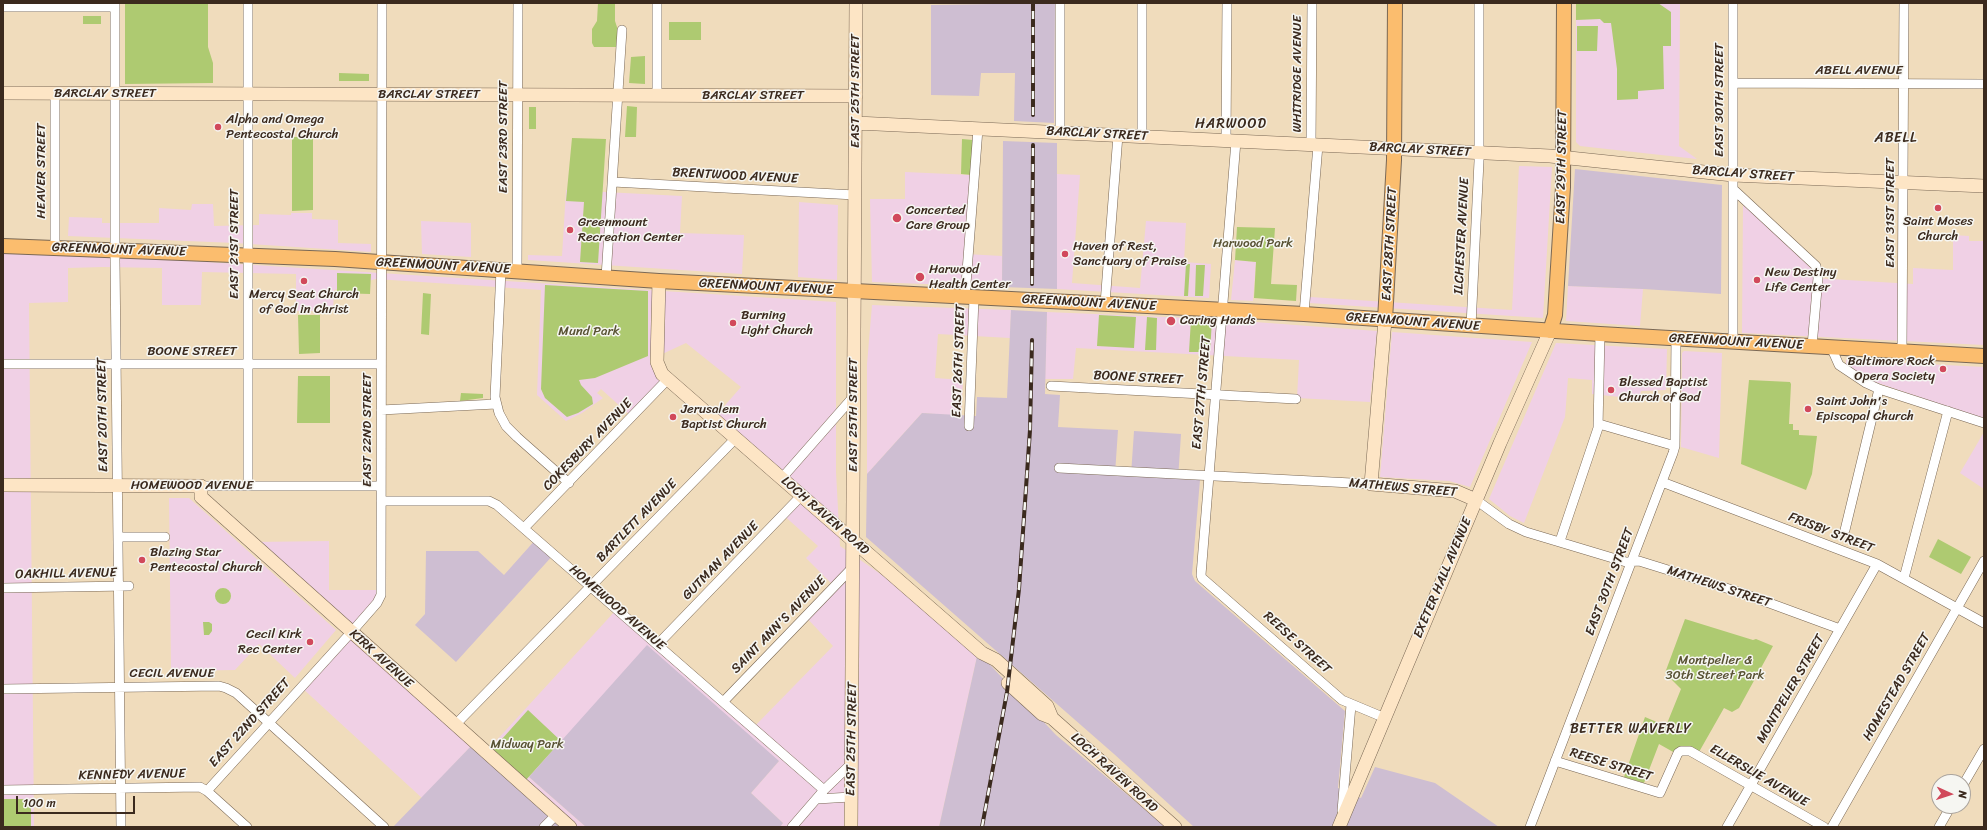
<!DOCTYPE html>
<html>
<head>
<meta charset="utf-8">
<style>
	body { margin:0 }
	#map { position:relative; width:1987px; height:830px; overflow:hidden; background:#f0dcbc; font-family:Sriracha,sans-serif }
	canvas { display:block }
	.frame { position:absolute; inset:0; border:4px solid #3b2a1e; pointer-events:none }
	.north { position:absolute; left:1931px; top:774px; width:40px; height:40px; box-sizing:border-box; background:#f6f6f2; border:1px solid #aba49d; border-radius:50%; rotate:93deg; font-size:11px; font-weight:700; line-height:16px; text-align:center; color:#3b2a1e }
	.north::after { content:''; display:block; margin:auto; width:14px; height:18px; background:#d1495b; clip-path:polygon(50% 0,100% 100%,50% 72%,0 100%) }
	.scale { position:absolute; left:16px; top:796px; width:119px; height:18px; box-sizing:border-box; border:2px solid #3b2a1e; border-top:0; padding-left:5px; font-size:12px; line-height:14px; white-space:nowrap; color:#3b2a1e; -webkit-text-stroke:3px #f6f6f2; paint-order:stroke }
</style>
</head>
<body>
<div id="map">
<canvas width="1987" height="830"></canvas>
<div class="frame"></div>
<div class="north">N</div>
<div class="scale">100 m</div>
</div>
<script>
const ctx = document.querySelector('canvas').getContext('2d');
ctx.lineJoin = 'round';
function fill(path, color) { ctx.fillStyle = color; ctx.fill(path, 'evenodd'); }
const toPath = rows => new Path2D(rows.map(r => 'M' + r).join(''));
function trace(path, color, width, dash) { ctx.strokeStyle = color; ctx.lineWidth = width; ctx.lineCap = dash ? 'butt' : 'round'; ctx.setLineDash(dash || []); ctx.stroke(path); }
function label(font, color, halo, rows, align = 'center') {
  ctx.font = font + ' Sriracha,sans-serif'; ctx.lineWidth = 3; ctx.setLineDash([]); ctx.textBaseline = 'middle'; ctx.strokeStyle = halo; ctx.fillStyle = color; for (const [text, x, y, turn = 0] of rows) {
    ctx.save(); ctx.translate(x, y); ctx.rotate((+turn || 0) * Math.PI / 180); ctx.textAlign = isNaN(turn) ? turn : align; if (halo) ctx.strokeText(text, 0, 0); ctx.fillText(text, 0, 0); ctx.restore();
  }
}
fill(toPath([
	[1576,3,1680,3,1679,146,1697,159,1580,146,1576,142],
	[1519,166,1552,167,1543,318,1309,303,1310,297,1512,310],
	[905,172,972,175,966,254,1002,256,1002,287,872,282,870,199,905,199],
	[1057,174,1080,175,1072,283,1140,288,1146,221,1186,223,1184,262,1211,264,1209,298,1057,289],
	[566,190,682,196,680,233,744,235,742,274,528,260,528,255,562,256],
	[799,202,838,205,837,280,798,277],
	[192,204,213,204,214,226,259,225,259,214,291,215,291,213,312,213,312,219,338,220,338,243,371,244,371,252,235,243,68,236,69,217,102,218,102,223,159,223,159,208,191,210],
	[1745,205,1814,271,1814,278,1913,284,1913,268,1953,270,1953,235,1969,236,1969,241,1984,241,1984,345,1742,333,1743,206],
	[421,221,471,223,471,257,422,254],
	[3,249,836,302,836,472,840,546,921,602,978,652,939,827,780,827,783,823,751,793,779,761,529,777,586,827,570,827,484,754,616,610,753,728,833,646,805,616,835,587,806,558,818,546,781,513,798,495,712,420,741,387,686,343,658,356,666,379,631,416,601,389,597,393,603,398,582,413,566,421,537,395,541,290,376,279,334,290,333,311,296,311,296,274,202,272,201,305,162,305,162,268,103,267,68,268,68,302,29,303,34,827,3,827],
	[1235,260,1256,262,1253,301,1231,300],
	[1568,286,1643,289,1640,326,1566,321],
	[872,305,1011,310,1010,338,938,334,935,378,963,380,961,416,922,413,867,474,867,364],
	[1047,312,1214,319,1377,331,1370,402,1297,398,1299,360,1076,348,1073,379,1045,379],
	[1392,332,1532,342,1470,487,1449,481,1380,477],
	[1556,343,1667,349,1666,390,1641,391,1639,399,1592,394,1592,380,1568,378,1565,417,1524,523,1510,516,1489,499],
	[1684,351,1722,353,1719,458,1681,447,1682,353],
	[1846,360,1984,367,1984,419,1863,378,1846,365],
	[1984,432,1984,489,1960,473],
	[169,498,189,498,336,630,295,678,259,644,235,670,171,671],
	[329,541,329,590,379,590,379,600,350,631,473,744,422,798,301,687,349,632,253,542]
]), '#f0d0e5');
fill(toPath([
	[1055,3,1054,123,1014,121,1015,73,981,73,979,96,931,95,931,5],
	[1003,141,1057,143,1057,289,1002,287],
	[1575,169,1722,185,1721,294,1643,289,1568,286],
	[1011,310,1047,312,1045,394,1060,395,1058,427,1118,430,1115,474,1131,475,1134,431,1181,434,1178,479,1200,480,1192,574,1195,581,1345,711,1338,788,1361,798,1375,767,1435,783,1499,827,1194,827,1114,754,866,537,867,474,922,413,976,416,977,397,1007,398],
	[537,538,555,553,456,662,415,625,425,614,426,551,478,551,504,575],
	[647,645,779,761,751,793,783,823,780,827,586,827,529,777],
	[978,652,1056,735,1166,827,939,827],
	[473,744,570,827,393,827]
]), '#cebed2');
fill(toPath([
	[125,3,208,3,208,47,213,63,213,83,125,84],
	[598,3,615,3,615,21,618,30,616,47,594,47,592,43,592,29,597,21],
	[1576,3,1658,3,1671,12,1671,46,1663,46,1664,89,1638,91,1638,99,1617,100,1617,69,1611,23,1604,23,1600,19,1576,20],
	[83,16,101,16,101,24,83,24],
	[669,22,701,22,701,40,669,40],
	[1577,26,1598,26,1597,51,1577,51],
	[645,56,645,84,629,83,631,57],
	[339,73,369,74,369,81,339,81],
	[627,106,637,107,636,137,625,137],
	[529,107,536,107,536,129,529,129],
	[292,137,313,137,313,210,292,211],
	[572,138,606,139,598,263,580,262,584,202,566,201],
	[962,139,973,140,972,175,961,174],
	[1237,227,1275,228,1271,284,1297,285,1296,301,1254,298,1256,262,1235,260],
	[1186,264,1190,264,1188,296,1184,296],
	[1196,265,1205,265,1203,296,1195,296],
	[337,273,371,274,370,294,337,293],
	[545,285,648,291,648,356,595,378,579,380,581,385,592,397,593,404,578,413,567,417,545,398,541,389],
	[423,293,431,294,429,335,421,334],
	[298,315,320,315,320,353,299,354],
	[1099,315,1136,317,1134,348,1097,346],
	[1147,317,1157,318,1156,350,1145,350],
	[1191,319,1212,320,1210,352,1189,352],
	[298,376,330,376,330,423,297,423],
	[1749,380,1790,382,1791,384,1789,424,1793,424,1793,430,1799,430,1799,435,1817,436,1812,474,1806,490,1741,464],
	[461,393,483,394,483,398,460,401],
	[1938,539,1971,557,1961,574,1929,557],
	'215 596a8 8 0 1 1 16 0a8 8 0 1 1-16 0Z',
	[1685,619,1753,640,1756,639,1773,646,1739,708,1732,712,1724,708,1699,752,1690,746,1685,746,1680,748,1675,753,1659,744,1644,783,1624,777,1645,717,1666,726,1681,689,1665,673],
	[203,622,209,622,212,624,212,631,209,635,204,635],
	[528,710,561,741,526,780,493,749],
	[3,799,31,799,31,827,3,827]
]), '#aeca71');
const street = toPath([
	[115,3,115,260,121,827],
	[657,3,657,95],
	[3,7,115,7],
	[1733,83,1984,84],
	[1060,132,1060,3],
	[1142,136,1142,3],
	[1226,141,1227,3],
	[1236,141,1201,575,1202,578,1342,700,1385,718],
	[1311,145,1312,3],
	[613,182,855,195],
	[1733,189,1816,266,1818,278,1812,346],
	[55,248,55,93],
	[501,270,495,397,499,413,506,426,517,437,569,483],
	[517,271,518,3],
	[606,277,622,30],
	[965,297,978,129],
	[1105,304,1118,135],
	[1304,314,1318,145],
	[1471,326,1479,161,1479,3],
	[1733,341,1733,3],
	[1831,347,1839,365,1866,383,1879,389,1984,423],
	[1902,351,1904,3],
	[3,364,381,364],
	[1051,386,1296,399],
	[381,410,496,404],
	[1599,424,1675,446],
	[969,426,974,298],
	[1059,468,1371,484],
	[782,478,854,396],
	[1662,482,1877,564,1984,623],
	[201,486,381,486],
	[248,486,248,3],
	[1476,500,1509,524,1526,532,1626,562,1639,561,1742,593,1840,629],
	[381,501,489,501,497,505,824,790],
	[525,527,668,379],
	[1845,530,1879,389],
	[118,537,165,537],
	[1560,541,1598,428,1600,334],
	[1904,578,1948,411],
	[3,588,129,586],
	[658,644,802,495],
	[3,689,219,686,226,688,236,693,384,827],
	[724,701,853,567],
	[455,725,736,438],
	[1555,761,1660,793,1678,753,1681,751,1690,751,1824,827],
	[1963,785,1984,749],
	[3,790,200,787,207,791,247,827],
	[207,791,356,627,377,603,381,595,382,3],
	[817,799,851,797],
	[1342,811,1351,705],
	[544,827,556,815],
	[792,827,824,790,852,763],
	[1530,827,1673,453,1675,446,1676,338],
	[1727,827,1877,564],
	[1832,827,1984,561],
	[1939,827,1951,806]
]);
const secondary = toPath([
	[3,93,856,96],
	[856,123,1550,156,1733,175,1984,186],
	[659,281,657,362,662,374,982,653,996,660,1047,706,1052,718],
	[1385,320,1371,484,1455,491,1476,500],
	[3,485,201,486,201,497,570,827],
	[1008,683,1042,714,1052,718,1175,827],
	[851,827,856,3],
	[1339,827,1500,443,1550,331]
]);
const primary = toPath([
	[3,246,335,259,659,281,1304,314,1600,334,1984,356],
	[1385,320,1394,160,1395,3],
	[1550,331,1555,315,1563,187,1564,3]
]);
trace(street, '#7a6855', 10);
trace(secondary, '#7a6855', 14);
trace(primary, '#7a6855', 16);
trace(street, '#fff', 9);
trace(secondary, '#fde5c5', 13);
trace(primary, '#fbbd6e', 14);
const rail = toPath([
	[1033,115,1033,3],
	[1032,284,1033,145],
	[982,827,1007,692,1019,589,1030,430,1032,340]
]);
trace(rail, '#3b2a1e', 4);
trace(rail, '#f6f6f2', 2.5, [8]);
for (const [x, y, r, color] of [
	[218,127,4,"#d1495b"],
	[1938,208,4,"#d1495b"],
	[897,218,5,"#d1495b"],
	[570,230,4,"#d1495b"],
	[1065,254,4,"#d1495b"],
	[920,277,5,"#d1495b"],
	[1757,280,4,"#d1495b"],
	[304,281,4,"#d1495b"],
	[1171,321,5,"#d1495b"],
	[733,323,4,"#d1495b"],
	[1943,369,4,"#d1495b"],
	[1611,390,4,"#d1495b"],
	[1808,409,4,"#d1495b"],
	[673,417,4,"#d1495b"],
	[142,560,4,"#d1495b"],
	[310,642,4,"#d1495b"]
]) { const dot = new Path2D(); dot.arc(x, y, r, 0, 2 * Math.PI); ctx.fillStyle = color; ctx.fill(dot); trace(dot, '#f6f6f2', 1.5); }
label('13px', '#3b2a1e', '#f6f6f2', [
	["ABELL AVENUE",1859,71],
	["WHITRIDGE AVENUE",1298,74,-90],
	["EAST 25TH STREET",856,91,-90],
	["BARCLAY STREET",105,94],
	["BARCLAY STREET",429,95],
	["BARCLAY STREET",753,96],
	["EAST 30TH STREET",1720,100,-90],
	["BARCLAY STREET",1097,134,3],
	["EAST 23RD STREET",504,137,-90],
	["BARCLAY STREET",1420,150,3],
	["EAST 29TH STREET",1562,167,-89],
	["HEAVER STREET",42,171,-90],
	["BARCLAY STREET",1743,174,4],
	["BRENTWOOD AVENUE",735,176,3],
	["EAST 31ST STREET",1891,213,-90],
	["ILCHESTER AVENUE",1462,236,-87],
	["EAST 21ST STREET",235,244,-90],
	["EAST 28TH STREET",1390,244,-87],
	["GREENMOUNT AVENUE",119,250,2],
	["GREENMOUNT AVENUE",443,266,3],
	["GREENMOUNT AVENUE",766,287,3],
	["GREENMOUNT AVENUE",1089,303,3],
	["GREENMOUNT AVENUE",1413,322,4],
	["GREENMOUNT AVENUE",1736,342,3],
	["BOONE STREET",192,352],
	["EAST 26TH STREET",959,361,-88],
	["BOONE STREET",1138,378,3],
	["EAST 27TH STREET",1202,393,-85],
	["EAST 20TH STREET",103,415,-91],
	["EAST 25TH STREET",854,415,-90],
	["EAST 22ND STREET",368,430,-90],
	["COKESBURY AVENUE",588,445,-46],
	["HOMEWOOD AVENUE",192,486],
	["MATHEWS STREET",1403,488,5],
	["LOCH RAVEN ROAD",825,516,41],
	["BARTLETT AVENUE",637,521,-46],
	["FRISBY STREET",1831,533,21],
	["GUTMAN AVENUE",721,561,-46],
	["OAKHILL AVENUE",66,574,-1],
	["EXETER HALL AVENUE",1443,578,-67],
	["EAST 30TH STREET",1610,582,-69],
	["MATHEWS STREET",1719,587,18],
	["HOMEWOOD AVENUE",617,608,41],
	["SAINT ANN'S AVENUE",779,625,-46],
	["REESE STREET",1297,643,42],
	["KIRK AVENUE",381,659,42],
	["CECIL AVENUE",172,674],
	["HOMESTEAD STREET",1897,687,-60],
	["MONTPELIER STREET",1791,689,-60],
	["EAST 22ND STREET",250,723,-48],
	["EAST 25TH STREET",852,739,-89],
	["REESE STREET",1611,765,17],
	["LOCH RAVEN ROAD",1114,773,42],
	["KENNEDY AVENUE",132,775,-1],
	["ELLERSLIE AVENUE",1759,776,30]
]);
label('13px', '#3b2a1e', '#f6f6f2', [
	["Alpha and Omega",226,120],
	["Pentecostal Church",226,135],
	["Concerted",906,211],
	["Care Group",906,226],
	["Saint Moses",1938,222,"center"],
	["Church",1938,237,"center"],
	["Greenmount",578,223],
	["Recreation Center",578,238],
	["Haven of Rest,",1073,247],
	["Sanctuary of Praise",1073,262],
	["Harwood",929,270],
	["Health Center",929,285],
	["New Destiny",1765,273],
	["Life Center",1765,288],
	["Mercy Seat Church",304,295,"center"],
	["of God in Christ",304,310,"center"],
	["Burning",741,316],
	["Light Church",741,331],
	["Caring Hands",1180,321],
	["Baltimore Rock",1935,362,"right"],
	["Opera Society",1935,377,"right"],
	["Blessed Baptist",1619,383],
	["Church of God",1619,398],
	["Saint John's",1816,402],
	["Episcopal Church",1816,417],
	["Jerusalem",681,410],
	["Baptist Church",681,425],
	["Blazing Star",150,553],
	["Pentecostal Church",150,568],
	["Cecil Kirk",302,635,"right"],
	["Rec Center",302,650,"right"]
], 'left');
label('13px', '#585233', '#f6f6f2', [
	["Harwood Park",1253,244],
	["Mund Park",589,332],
	["Montpelier &",1715,661],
	["30th Street Park",1715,676],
	["Midway Park",527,745]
]);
ctx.letterSpacing = '1px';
label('14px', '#3b2a1e', '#f6f6f2', [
	["HARWOOD",1231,124],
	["ABELL",1896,138],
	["BETTER WAVERLY",1631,729]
]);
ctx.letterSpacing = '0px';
</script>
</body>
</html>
